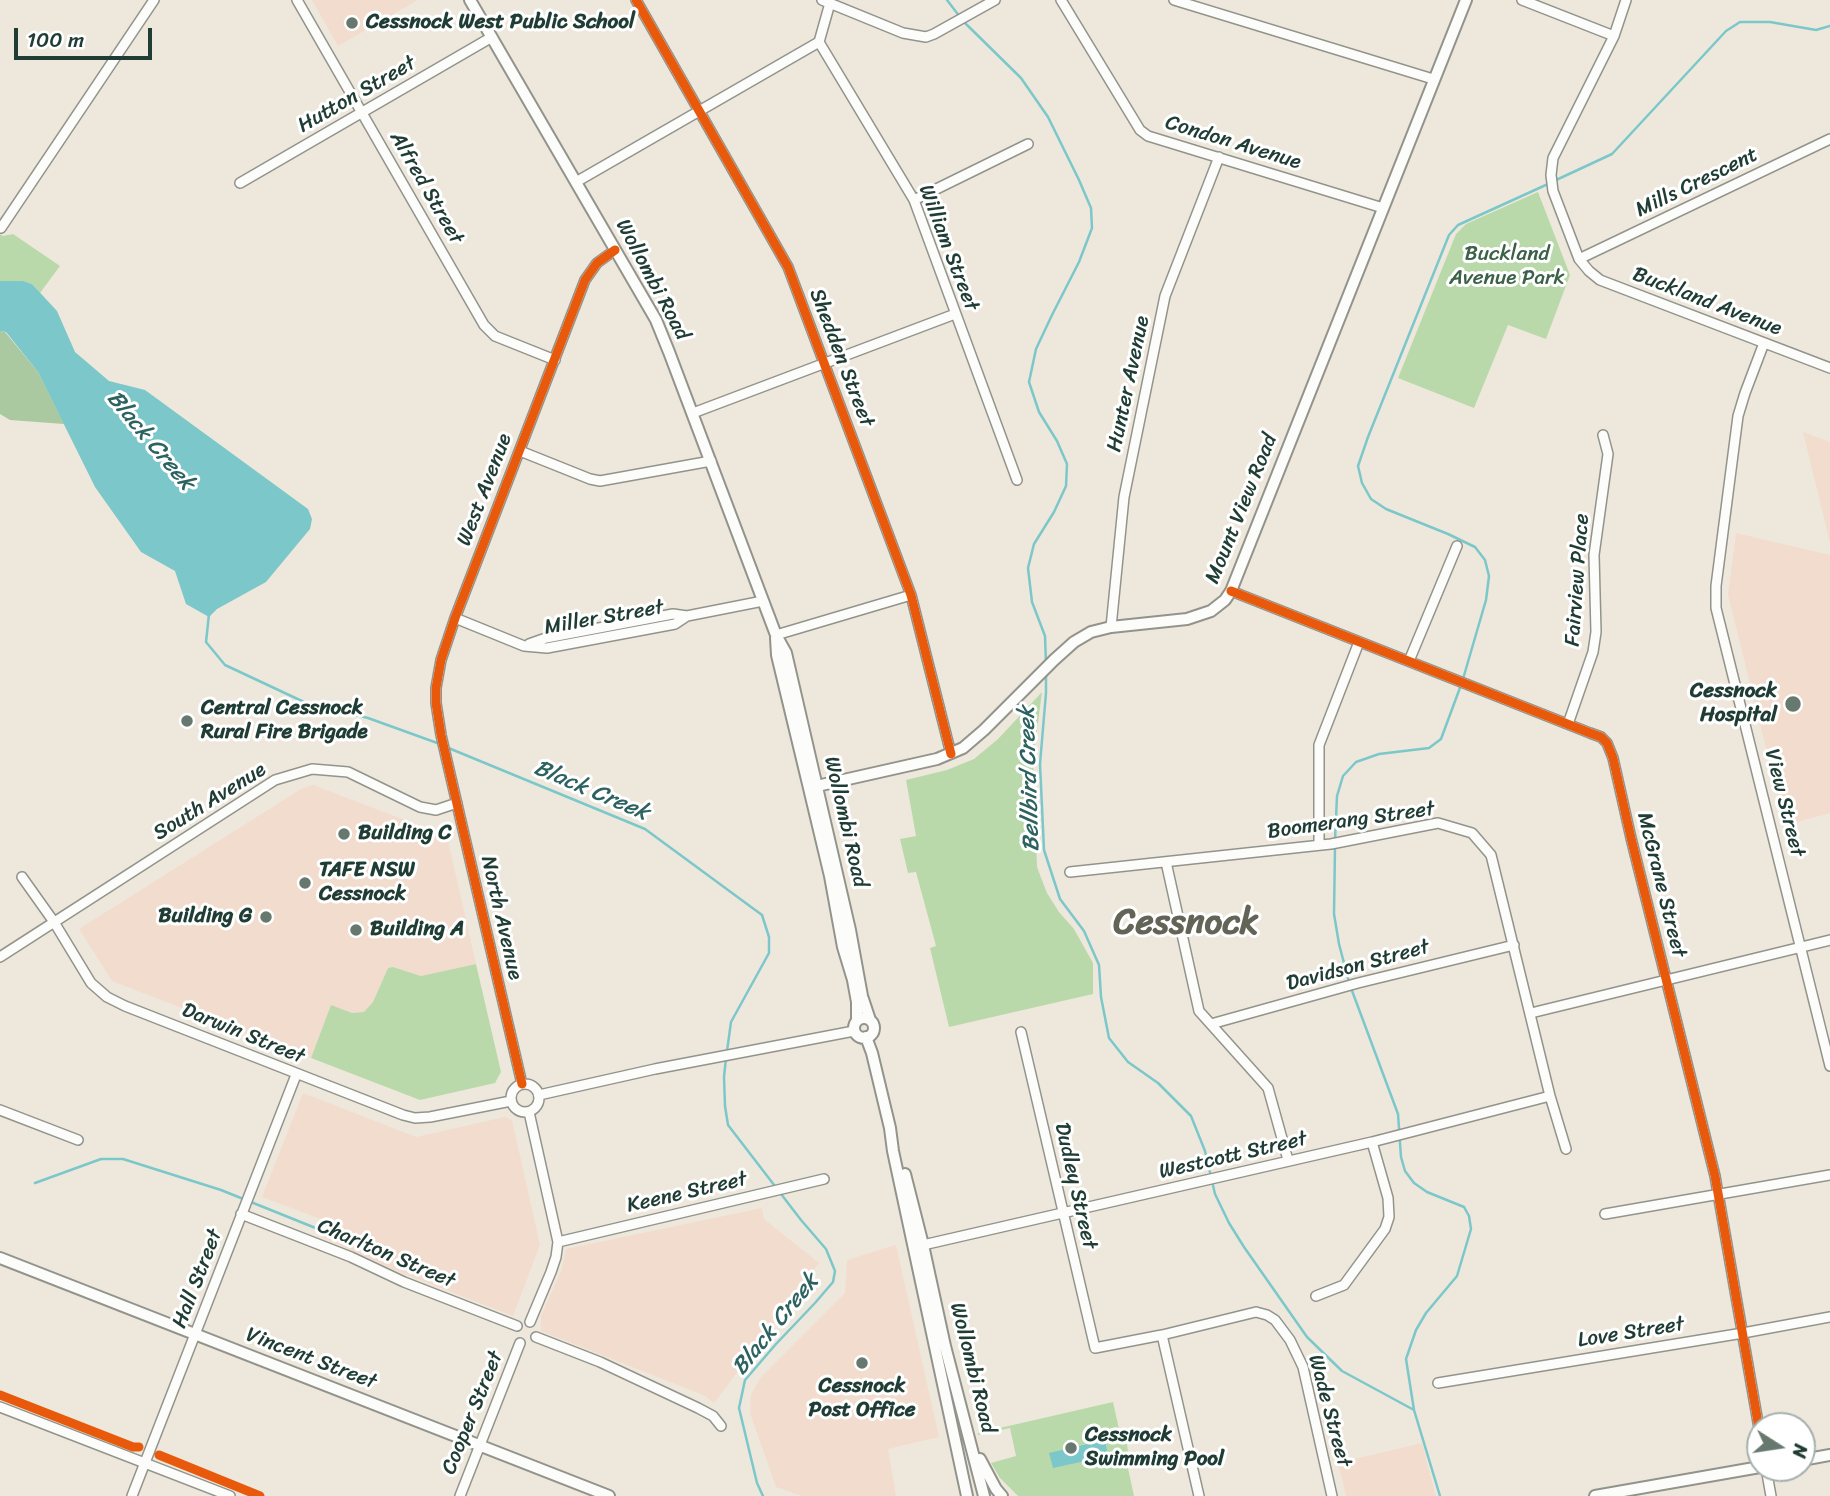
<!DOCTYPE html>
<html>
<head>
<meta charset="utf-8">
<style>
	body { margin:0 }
	#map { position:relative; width:1830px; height:1496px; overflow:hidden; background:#eee8dc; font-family:Sriracha,sans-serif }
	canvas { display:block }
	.north { position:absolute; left:1746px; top:1412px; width:70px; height:70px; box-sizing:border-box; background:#fff; border:2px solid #a5b1ae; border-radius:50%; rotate:102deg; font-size:19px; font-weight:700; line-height:28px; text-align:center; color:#1f3d34 }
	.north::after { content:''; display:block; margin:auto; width:24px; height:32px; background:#67796f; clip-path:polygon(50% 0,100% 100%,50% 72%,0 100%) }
	.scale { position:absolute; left:14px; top:28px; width:138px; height:32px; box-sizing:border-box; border:4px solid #1f3d34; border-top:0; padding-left:9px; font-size:21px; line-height:24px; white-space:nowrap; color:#1f3d34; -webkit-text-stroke:5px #fff; paint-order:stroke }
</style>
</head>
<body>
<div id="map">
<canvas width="1830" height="1496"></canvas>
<div class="north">N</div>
<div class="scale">100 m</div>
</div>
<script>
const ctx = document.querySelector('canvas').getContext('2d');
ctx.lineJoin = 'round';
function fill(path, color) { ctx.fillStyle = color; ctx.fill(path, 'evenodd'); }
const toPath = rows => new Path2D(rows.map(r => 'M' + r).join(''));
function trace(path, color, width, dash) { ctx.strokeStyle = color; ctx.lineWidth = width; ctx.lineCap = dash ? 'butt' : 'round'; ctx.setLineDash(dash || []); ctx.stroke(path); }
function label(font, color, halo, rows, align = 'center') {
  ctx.font = font + ' Sriracha,sans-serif'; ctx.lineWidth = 6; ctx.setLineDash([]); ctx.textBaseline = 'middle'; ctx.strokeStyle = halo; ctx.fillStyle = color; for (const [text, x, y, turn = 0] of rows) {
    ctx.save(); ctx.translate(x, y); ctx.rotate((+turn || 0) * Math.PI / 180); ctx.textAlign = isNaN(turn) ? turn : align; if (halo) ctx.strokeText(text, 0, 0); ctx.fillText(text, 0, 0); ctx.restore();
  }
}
fill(toPath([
	[312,0,418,0,338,46],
	[1803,432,1830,442,1830,543],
	[1736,533,1830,555,1830,813,1785,825,1728,595],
	[313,785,447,836,476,964,421,976,394,967,388,968,373,1002,364,1012,352,1013,331,1006,311,1058,112,981,79,929,301,789],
	[303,1093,416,1137,505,1117,512,1120,540,1245,513,1316,392,1269,317,1235,323,1220,262,1197],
	[762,1208,764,1219,819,1263,714,1403,703,1395,541,1331,541,1316,561,1271,566,1249],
	[896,1245,939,1437,888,1449,896,1496,802,1496,776,1487,750,1413,751,1394,761,1377,845,1293,847,1260],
	[1422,1443,1436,1496,1346,1496,1338,1463]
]), '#f2dcce');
fill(toPath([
	[1538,192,1570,275,1546,339,1508,325,1474,408,1398,378,1456,234,1466,224],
	[0,234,3,236,13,234,60,266,40,293,32,284,23,281,0,281],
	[1042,692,1033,760,1037,867,1047,893,1059,912,1074,929,1093,963,1093,994,949,1027,930,948,936,946,916,872,908,873,900,839,916,836,906,780,947,770,974,759,998,739],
	[476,964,501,1072,495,1083,420,1100,311,1058,331,1005,352,1013,364,1012,373,1002,388,968,393,967,421,976],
	[1113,1402,1121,1438,1127,1443,1128,1453,1126,1459,1134,1496,1018,1496,1000,1478,991,1463,1016,1456,1010,1428,978,1435,978,1433]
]), '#bad9aa');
fill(toPath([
	[0,331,5,332,38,372,64,424,10,420,0,414]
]), '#aac9a0');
fill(toPath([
	[0,281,23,281,32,284,57,311,75,352,109,381,145,390,308,509,312,519,310,529,266,582,217,609,209,617,186,604,175,571,141,552,95,487,38,372,6,332,0,331],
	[1105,1440,1108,1456,1053,1468,1049,1453]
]), '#7bc7ca');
trace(toPath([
	[947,0,960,17],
	[964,22,1021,78,1048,117,1079,180,1091,208,1092,228,1079,262,1052,315,1036,349,1029,382,1039,412,1057,441,1067,464,1066,486,1054,512,1034,544,1028,568,1032,602,1045,636,1046,664],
	[1554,181,1612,154,1726,31,1740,22,1770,22,1816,30,1830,26],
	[209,614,206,642,225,665,304,702,368,718,440,744],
	[1046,674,1046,693,1040,764,1044,850,1060,899,1084,931,1099,965,1101,997,1109,1038,1128,1062,1158,1083,1191,1116,1205,1151,1215,1194,1229,1223,1244,1247,1307,1337,1342,1371,1414,1410,1440,1496],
	[1463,679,1486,600,1489,576,1485,560,1475,547,1448,534,1386,509,1371,499,1362,483,1358,466,1368,437,1449,235,1458,225,1548,184],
	[446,747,645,829,762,915,769,937,769,953,731,1022,727,1051],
	[1335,840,1337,796,1343,776,1356,762,1379,754,1429,748,1441,739,1461,685],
	[1335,847,1334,914,1339,944,1349,982],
	[1351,988,1398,1114,1401,1157,1405,1171,1414,1183,1427,1192,1464,1207,1469,1216,1471,1229,1457,1276,1426,1313,1416,1330,1406,1359,1414,1410],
	[726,1058,724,1077,725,1106,728,1125,801,1220,826,1249,835,1271,833,1282,815,1303,776,1344,745,1380,739,1408,757,1483,763,1496],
	[35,1183,101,1159,123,1159,221,1190,318,1229]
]), '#7bc7ca', 2.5);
const minor = toPath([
	[297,0,484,325,495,336,555,360],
	[636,0,788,267,911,595,951,754],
	[822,0,903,33,926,37,934,34,995,0],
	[1061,0,1140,130,1148,136,1383,208],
	[1174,0,1433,79],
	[1522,0,1614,36],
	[1626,0,1614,36,1553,158,1551,175,1553,191,1579,259,1589,271,1600,280,1830,368],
	[819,42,914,200,1017,480],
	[576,182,819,42,830,3],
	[240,183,492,37],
	[914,200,1028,144],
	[1,228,154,0],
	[1579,259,1830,139],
	[1764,343,1745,393,1738,416,1716,586,1716,608,1830,1066],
	[693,413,955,314],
	[520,451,590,479,600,481,711,461],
	[1231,591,1590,733,1601,737,1607,743,1613,758,1631,838,1715,1176,1760,1434],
	[455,618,524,646,547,648,675,624,687,616,763,601],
	[1111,627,1124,497,1165,296,1219,157],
	[776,635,911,595],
	[529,644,546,638,673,614,687,616],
	[1409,661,1457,546],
	[1568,724,1593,652,1596,632,1594,555,1608,454,1603,435],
	[1319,845,1319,745,1359,642],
	[1166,862,1199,1011,1268,1088,1288,1160],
	[1070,872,1331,844,1438,823,1472,833,1491,855,1550,1096,1566,1149],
	[22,877,54,922,91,983,107,997,125,1006,403,1115,415,1118,430,1117,511,1101],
	[0,957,275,780,312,769,348,772,420,807,436,810,457,803],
	[1531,1013,1830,940],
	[1211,1024,1358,983,1514,945],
	[1021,1032,1095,1348,1162,1335,1256,1312,1267,1315,1275,1320,1290,1340,1303,1367,1332,1496],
	'511 1098a14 14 0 1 1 28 0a14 14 0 1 1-28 0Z',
	[522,1084,441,735,436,703,436,688,441,660,455,618,585,280,597,263,615,250],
	[539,1095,655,1069,854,1031],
	[0,1110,78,1140],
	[529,1112,558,1242,556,1257,551,1272,530,1322],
	[241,1214,351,1257,404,1282,517,1326],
	[1605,1214,1830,1175],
	[558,1242,824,1179],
	[923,1245,1372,1142,1550,1096],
	[1316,1296,1344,1285,1385,1229,1389,1217,1388,1198,1372,1142],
	[1162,1335,1199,1496],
	[536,1337,600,1362,698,1408,713,1416,721,1426],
	[1438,1383,1743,1333,1830,1317],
	[0,1407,230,1496],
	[1766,1468,1771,1496],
	[132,1496,296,1075],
	[460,1496,520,1343]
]);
const major = toPath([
	[470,0,656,320,669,352,776,635,786,653,850,930,862,996,870,1020],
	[776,638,777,655,809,788,830,876,843,947,853,980,857,1002,857,1020],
	[817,786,937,759,963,748,984,730,1054,660,1074,642,1091,632,1111,627,1187,619,1211,611,1225,600,1231,591,1466,0],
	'854 1028a10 10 0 1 1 20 0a10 10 0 1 1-20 0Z',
	[866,1037,872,1053,890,1128,893,1151,967,1496],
	[905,1174,923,1245,945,1346,984,1496],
	[0,1258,609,1496],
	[980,1459,996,1489,1002,1496],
	[1802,1460,1830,1455],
	[1595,1496,1760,1467]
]);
trace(minor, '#92948c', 12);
trace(major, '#92948c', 14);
trace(minor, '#fcfcfa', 9);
trace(major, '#fcfcfa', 10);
trace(toPath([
	[636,0,788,267,911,595,951,754],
	[1231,591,1590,733,1601,737,1607,743,1613,758,1631,838,1715,1176,1760,1434],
	[522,1084,441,735,436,703,436,688,441,660,455,618,585,280,597,263,615,250],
	[0,1395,133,1447,139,1447],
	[159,1455,260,1496]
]), '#e8590c', 9);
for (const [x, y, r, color] of [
	[352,23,7,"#67796f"],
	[1793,704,9,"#67796f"],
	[187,721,7,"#67796f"],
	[344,834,7,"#67796f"],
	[305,883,7,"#67796f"],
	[266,917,7,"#67796f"],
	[356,930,7,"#67796f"],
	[862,1363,7,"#67796f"],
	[1071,1448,7,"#67796f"]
]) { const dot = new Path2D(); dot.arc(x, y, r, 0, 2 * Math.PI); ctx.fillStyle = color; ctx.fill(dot); trace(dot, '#fff', 2.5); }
label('bold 21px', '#1f3d34', '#fff', [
	["Cessnock West Public School",366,23],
	["Cessnock",1777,692,"right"],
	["Hospital",1777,716,"right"],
	["Central Cessnock",201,709],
	["Rural Fire Brigade",201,733],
	["Building C",358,834],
	["TAFE NSW",319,871],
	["Cessnock",319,895],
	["Building G",252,917,"right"],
	["Building A",370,930],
	["Cessnock",862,1387,"center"],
	["Post Office",862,1411,"center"],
	["Cessnock",1085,1436],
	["Swimming Pool",1085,1460]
], 'left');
label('21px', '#1f3d34', '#fff', [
	["Hutton Street",357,95,-30],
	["Condon Avenue",1233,143,17],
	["Mills Crescent",1697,183,-26],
	["Alfred Street",426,188,60],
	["William Street",948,248,69],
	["Wollombi Road",652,280,62],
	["Buckland Avenue",1707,302,21],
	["Shedden Street",841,358,69],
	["Hunter Avenue",1129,384,-78],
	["West Avenue",485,490,-69],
	["Mount View Road",1242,509,-68],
	["Fairview Place",1578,580,-86],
	["Miller Street",604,618,-10],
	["South Avenue",210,802,-32],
	["View Street",1784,803,76],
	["Boomerang Street",1351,821,-8],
	["Wollombi Road",845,822,77],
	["McGrane Street",1661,885,76],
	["North Avenue",501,918,77],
	["Davidson Street",1358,966,-15],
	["Darwin Street",243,1034,22],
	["Westcott Street",1233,1156,-13],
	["Dudley Street",1075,1186,77],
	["Keene Street",687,1193,-13],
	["Charlton Street",386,1254,23],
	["Hall Street",198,1279,-69],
	["Love Street",1631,1333,-9],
	["Vincent Street",311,1359,21],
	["Wollombi Road",972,1368,76],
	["Wade Street",1329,1411,75],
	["Cooper Street",473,1413,-68]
]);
label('21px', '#3b6147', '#fff', [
	["Buckland",1507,255],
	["Avenue Park",1507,279]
]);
label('italic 23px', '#2c625f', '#fff', [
	["Black Creek",150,441,50],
	["Bellbird Creek",1030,779,-92],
	["Black Creek",591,791,23],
	["Black Creek",776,1325,-51]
]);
label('bold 35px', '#616457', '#fff', [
	["Cessnock",1186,924]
]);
</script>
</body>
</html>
